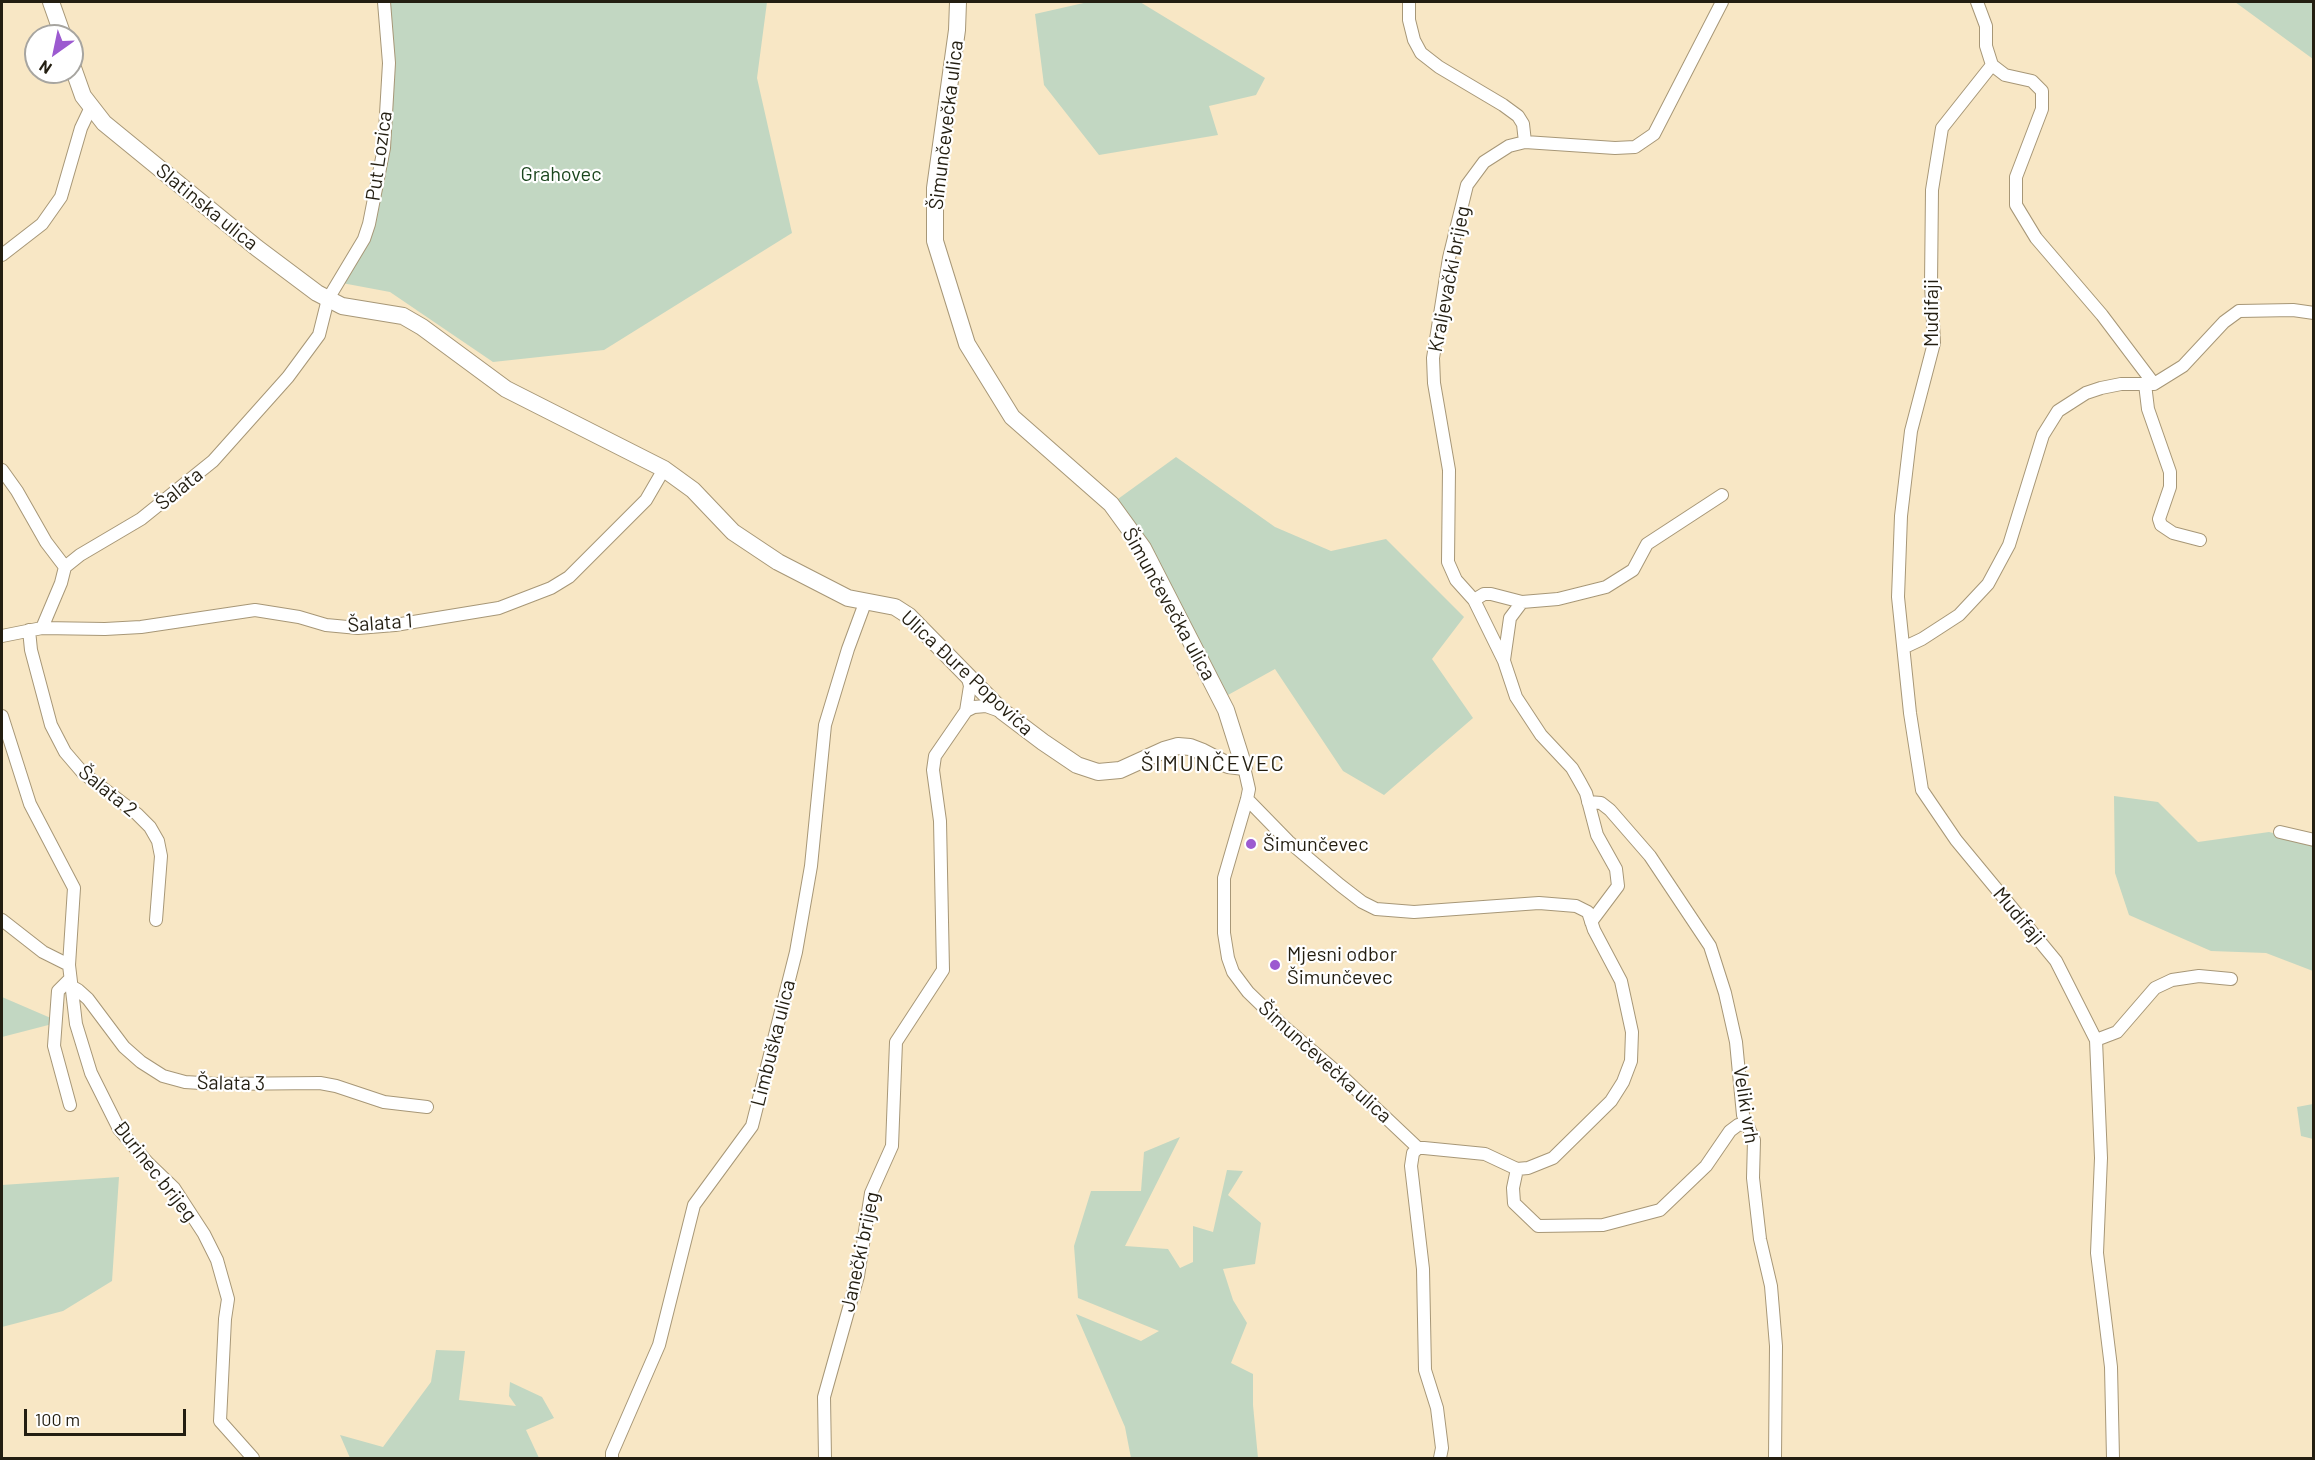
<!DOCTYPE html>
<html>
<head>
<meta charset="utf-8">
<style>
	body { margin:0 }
	#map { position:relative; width:2315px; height:1460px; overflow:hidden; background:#f8e7c5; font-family:Barlow,sans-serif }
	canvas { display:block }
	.frame { position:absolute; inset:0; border:3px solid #231e11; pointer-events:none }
	.north { position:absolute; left:24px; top:24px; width:60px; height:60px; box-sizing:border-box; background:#fff; border:2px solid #a7a5a0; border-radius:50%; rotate:213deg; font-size:16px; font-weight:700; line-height:24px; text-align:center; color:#231e11 }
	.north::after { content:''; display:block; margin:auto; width:21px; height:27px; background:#9c5ad0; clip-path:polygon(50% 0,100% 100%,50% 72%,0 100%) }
	.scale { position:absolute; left:24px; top:1409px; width:162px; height:27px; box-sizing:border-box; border:3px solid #231e11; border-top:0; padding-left:8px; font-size:18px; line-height:21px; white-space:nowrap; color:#231e11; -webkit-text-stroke:4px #fff; paint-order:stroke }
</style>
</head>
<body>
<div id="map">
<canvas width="2315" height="1460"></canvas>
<div class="frame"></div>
<div class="north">N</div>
<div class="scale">100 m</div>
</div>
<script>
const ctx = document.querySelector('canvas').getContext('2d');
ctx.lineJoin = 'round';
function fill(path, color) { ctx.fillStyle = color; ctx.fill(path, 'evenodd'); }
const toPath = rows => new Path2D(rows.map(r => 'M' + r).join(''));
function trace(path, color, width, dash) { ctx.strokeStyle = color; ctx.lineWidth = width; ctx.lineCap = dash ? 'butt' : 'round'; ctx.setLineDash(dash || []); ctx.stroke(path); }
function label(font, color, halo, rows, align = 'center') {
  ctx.font = font + ' Barlow,sans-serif'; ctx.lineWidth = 4.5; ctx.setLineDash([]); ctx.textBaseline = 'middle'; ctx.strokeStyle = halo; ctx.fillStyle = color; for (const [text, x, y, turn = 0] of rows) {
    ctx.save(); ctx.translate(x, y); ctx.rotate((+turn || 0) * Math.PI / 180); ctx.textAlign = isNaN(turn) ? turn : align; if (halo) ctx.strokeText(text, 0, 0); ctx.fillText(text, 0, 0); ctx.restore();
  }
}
fill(toPath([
	[389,2,767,2,757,78,792,233,604,350,493,362,390,292,342,283,373,230],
	[1088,2,1140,2,1265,78,1256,95,1209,106,1218,135,1099,155,1044,85,1035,14],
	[2235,2,2313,2,2313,59],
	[1176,457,1275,527,1331,551,1386,539,1464,617,1432,659,1473,718,1384,795,1343,771,1275,669,1228,695,1111,504],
	[2114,796,2158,802,2198,842,2269,832,2313,843,2313,971,2266,953,2211,951,2129,915,2115,873],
	[2,997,60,1022,2,1037],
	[2313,1104,2314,1104,2313,1139,2301,1136,2297,1107],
	[1180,1137,1125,1246,1168,1249,1180,1268,1193,1262,1193,1226,1213,1232,1227,1170,1243,1171,1228,1195,1261,1223,1255,1264,1223,1269,1233,1300,1247,1323,1231,1363,1253,1374,1253,1405,1258,1458,1131,1458,1125,1427,1076,1314,1141,1341,1159,1331,1078,1298,1074,1246,1091,1191,1141,1191,1144,1152],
	[119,1177,112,1281,63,1311,2,1327,2,1185],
	[436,1350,465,1351,459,1400,516,1406,509,1396,510,1382,542,1397,554,1418,526,1430,539,1458,350,1458,340,1435,383,1447,431,1382]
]), '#c2d7c2');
const street = toPath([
	[1409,2,1409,20,1414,40,1421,53,1439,67,1503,105,1518,116,1523,124,1525,142,1509,146,1484,162,1467,185,1449,258,1433,358,1434,383,1449,470,1448,562,1456,580,1474,600,1504,661,1516,697,1541,735,1572,768,1580,782,1586,793,1597,835,1616,869,1618,886,1591,922],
	[1977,2,1986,26,1986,46,1992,65,2005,75,2032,81,2042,91,2042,109,2016,177,2016,205,2036,238,2102,315,2154,384],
	[1992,65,1942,128,1932,190,1931,284,1934,343,1911,431,1901,516,1898,597,1910,713,1922,790,1956,840,2056,961,2096,1040,2117,1032,2155,988,2172,980,2199,976,2231,979],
	[1525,142,1615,148,1635,147,1654,134,1722,2],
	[2,255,42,224,61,197,81,128,91,107],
	[2145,384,2148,409,2170,472,2170,487,2159,519,2161,525,2173,533,2200,540],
	[2,470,17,491,46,542,65,567],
	[1474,600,1484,594,1491,594,1522,602,1558,599,1606,587,1633,570,1647,544,1722,495],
	[42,628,105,629,141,627,255,610,299,617,326,625,358,628,395,625,499,608,551,588,569,577,646,500,664,469],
	[29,630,31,650,51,725,65,752,83,773,137,814,150,827,158,841,161,856,156,920],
	[2,636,42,628,61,583,65,567,80,555,141,519,213,461,288,377,319,335,328,299,364,239,369,224,384,148,389,63,384,2],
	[1905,647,1922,639,1959,615,1988,584,2009,545,2043,435,2058,411,2086,393,2101,388,2121,384,2154,384,2183,366,2224,322,2239,311,2293,310,2314,313],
	[1504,660,1510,618,1522,602],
	[966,711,970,686,967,675],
	[2,716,30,804,74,888,69,965,76,1024,91,1073,119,1129,147,1162,174,1188,204,1234,217,1260,228,1299,225,1319,220,1421,253,1458],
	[1244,767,1249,789,1247,799,1224,878,1224,933,1228,958,1233,972,1248,992,1281,1024,1345,1079,1418,1148],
	[1247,799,1288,841,1340,885,1362,902,1376,909,1414,912,1539,903,1576,906,1588,912,1594,930,1621,981,1632,1032,1631,1061,1623,1082,1611,1101,1553,1158,1528,1168,1517,1169,1485,1154,1424,1148,1418,1148,1413,1153,1411,1166,1423,1269,1425,1370,1437,1408,1442,1448,1440,1458],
	[1588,802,1601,803,1610,810,1650,856,1710,946,1725,993,1736,1042,1743,1115,1754,1140,1753,1178,1760,1239,1771,1286,1776,1346,1775,1458],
	[2280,832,2314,840],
	[2,920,43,952,69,965],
	[71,986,78,990,88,999,124,1047,141,1062,163,1076,185,1082,217,1084,320,1083,336,1086,384,1102,427,1107],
	[2096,1040,2101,1158,2097,1253,2111,1367,2113,1458],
	[70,1105,54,1046,58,991,70,979],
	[1517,1169,1513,1188,1514,1203,1538,1226,1603,1225,1660,1210,1706,1166,1730,1131,1738,1125,1746,1124],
	[612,1458,612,1453,659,1345,694,1205,752,1126,796,952,811,866,825,725,848,649,865,603],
	[825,1458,824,1397,858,1276,871,1193,892,1146,896,1042,943,970,940,821,933,770,935,756,966,711,974,707,986,706,1000,711]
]);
const secondary = toPath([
	[51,2,63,36],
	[72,65,83,96,104,123,257,248,317,293,342,306,403,316,422,327,506,389,664,469,693,490,733,532,778,562,848,598,895,607,909,616,1002,711,1043,742,1077,765,1098,772,1120,770,1164,750,1178,746,1190,747,1203,752,1228,765,1244,767,1226,710,1143,548,1111,504,1012,417,967,344,935,241,935,188,957,30,958,2]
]);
trace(street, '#a79777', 14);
trace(secondary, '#a79777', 18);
trace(street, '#fff', 12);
trace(secondary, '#fff', 16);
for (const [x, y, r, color] of [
	[1251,844,6,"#9c5ad0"],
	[1275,965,6,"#9c5ad0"]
]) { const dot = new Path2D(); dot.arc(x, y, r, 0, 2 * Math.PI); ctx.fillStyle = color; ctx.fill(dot); trace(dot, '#fff', 2); }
label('20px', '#231e11', '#fff', [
	["Šimunčevečka ulica",946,125,-83],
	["Put Lozica",379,156,-82],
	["Slatinska ulica",207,207,39],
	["Kraljevački brijeg",1449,279,-79],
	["Mudifaji",1931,313,-90],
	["Šalata",179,489,-39],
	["Šimunčevečka ulica",1169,604,61],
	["Šalata 1",380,623,-4],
	["Ulica Đure Popovića",967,673,43],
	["Šalata 2",108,791,39],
	["Mudifaji",2019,916,50],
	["Limbuška ulica",773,1043,-76],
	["Šimunčevečka ulica",1325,1062,42],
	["Šalata 3",231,1083,1],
	["Veliki vrh",1746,1105,81],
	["Đurinec brijeg",155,1171,52],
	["Janečki brijeg",860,1252,-78]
]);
label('20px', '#1b461e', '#fff', [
	["Grahovec",561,174]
]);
label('20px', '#231e11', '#fff', [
	["Šimunčevec",1263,844],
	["Mjesni odbor",1287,954],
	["Šimunčevec",1287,977]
], 'left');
ctx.letterSpacing = '1.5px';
label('22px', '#231e11', '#fff', [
	["ŠIMUNČEVEC",1213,764]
]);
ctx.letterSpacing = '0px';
</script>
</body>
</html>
